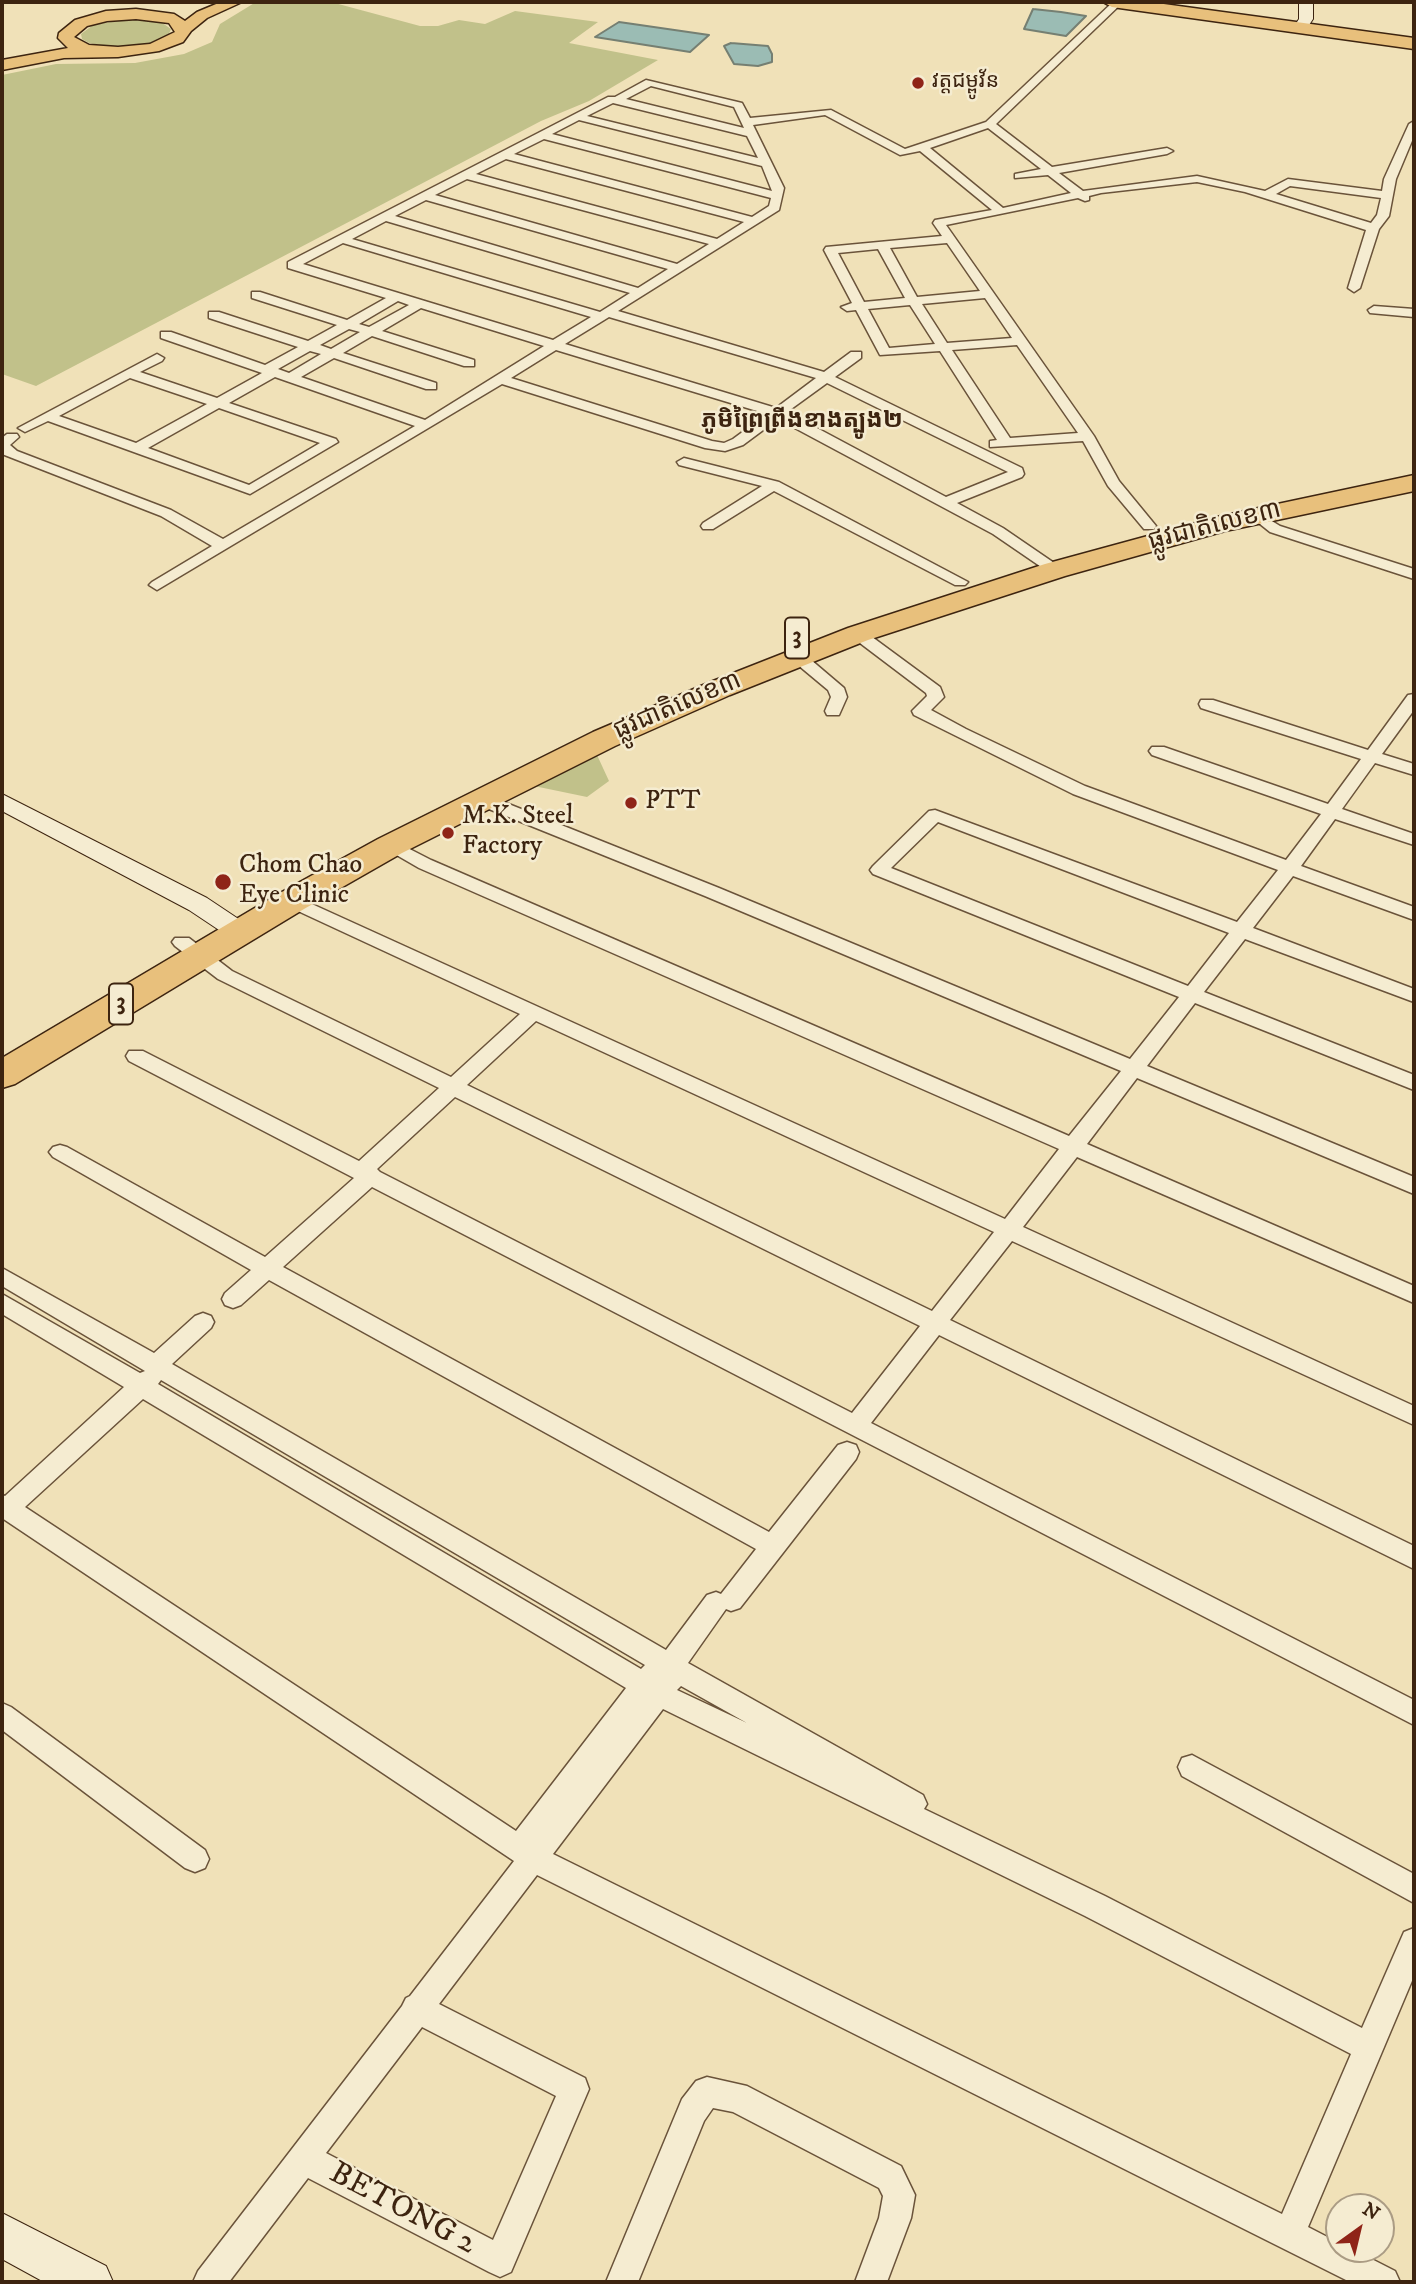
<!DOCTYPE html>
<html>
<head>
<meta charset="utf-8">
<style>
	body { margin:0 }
	#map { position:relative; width:1416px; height:2284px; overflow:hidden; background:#f0e1b8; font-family:"IM FELL DW Pica",serif }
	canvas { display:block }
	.frame { position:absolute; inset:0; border:4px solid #3d2410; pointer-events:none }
	.north { position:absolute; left:1325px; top:2193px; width:70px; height:70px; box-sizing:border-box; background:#f5ecd1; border:2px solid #ab9c84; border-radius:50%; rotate:34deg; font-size:19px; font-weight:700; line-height:28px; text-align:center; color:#3d2410 }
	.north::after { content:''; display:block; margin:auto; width:24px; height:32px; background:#8f2418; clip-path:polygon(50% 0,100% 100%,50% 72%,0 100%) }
</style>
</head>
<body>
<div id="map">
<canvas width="1416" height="2284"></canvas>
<div class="frame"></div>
<div class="north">N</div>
</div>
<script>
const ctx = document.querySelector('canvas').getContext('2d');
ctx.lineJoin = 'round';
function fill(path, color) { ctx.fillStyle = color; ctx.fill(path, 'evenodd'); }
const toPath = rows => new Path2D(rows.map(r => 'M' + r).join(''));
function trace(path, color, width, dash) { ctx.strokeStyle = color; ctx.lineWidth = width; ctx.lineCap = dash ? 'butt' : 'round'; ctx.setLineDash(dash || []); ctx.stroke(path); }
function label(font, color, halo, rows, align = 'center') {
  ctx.font = font + ' "IM FELL DW Pica","Noto Sans Khmer",serif'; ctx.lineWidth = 5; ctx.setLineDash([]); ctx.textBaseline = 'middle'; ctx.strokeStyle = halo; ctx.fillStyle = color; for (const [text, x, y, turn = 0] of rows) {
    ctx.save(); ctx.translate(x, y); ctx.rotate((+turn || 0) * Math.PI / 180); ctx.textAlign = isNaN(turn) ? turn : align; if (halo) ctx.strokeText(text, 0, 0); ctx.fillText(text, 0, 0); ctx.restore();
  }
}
fill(toPath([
	[256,2,331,2,420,26,438,26,459,20,485,24,515,11,598,22,569,43,658,60,589,101,541,121,36,386,2,374,2,75,56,64,135,63,184,54,212,42,220,24],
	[135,18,161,22,171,29,169,34,153,43,112,47,89,43,82,39,81,34,93,25],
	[597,755,609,781,587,797,534,786]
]), '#c1c18a');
const water = toPath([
	[1033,9,1061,12,1086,16,1066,36,1024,29,1033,9],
	[619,22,633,24,709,35,690,52,595,37,619,22],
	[731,43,768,46,772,54,772,62,758,66,734,64,724,46,731,43]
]);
fill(water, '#9bbcb4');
trace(water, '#757f72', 2);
const street = toPath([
	[1113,2,1123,2,996,124,1052,167,1167,148,1173,151,1167,154,1059,173,1083,191,1197,176,1265,191,1288,179,1382,191,1384,179,1409,124,1414,121,1414,136,1396,179,1389,216,1379,229,1360,288,1354,292,1348,288,1366,230,1245,192,1197,182,1101,193,1089,196,1089,200,1085,201,1078,198,946,225,1094,436,1119,481,1156,526,1154,529,1144,529,1108,486,1083,441,990,447,990,441,997,440,940,351,880,355,856,310,847,311,841,307,852,303,824,250,826,247,942,236,933,223,935,220,992,210,920,151,900,155,825,115,753,125,784,188,779,210,618,311,824,372,851,352,861,352,861,358,835,377,1022,468,1024,474,1022,477,957,503,1003,528,1060,567,1063,570,1060,573,1050,573,993,534,778,419,743,445,725,451,705,448,502,384,157,590,149,585,152,582,212,546,161,516,2,454,2,438,7,434,17,434,19,437,10,445,17,451,171,510,223,539,415,426,275,377,229,403,336,439,338,442,250,494,48,421,25,432,18,428,157,354,164,358,162,361,140,372,217,398,262,373,161,338,161,332,171,332,265,365,298,347,209,318,209,312,219,312,308,341,337,325,252,298,252,292,260,292,347,320,386,298,288,268,288,262,608,97,615,97,646,80,742,103,750,118,831,110,905,149,986,122,1113,2],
	[651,86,734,107,744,128,626,99,651,86],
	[613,103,747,136,758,158,587,116,613,103],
	[579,120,762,166,772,191,552,134,579,120],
	[988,128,1041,169,1015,174,1015,178,1048,175,1071,193,1003,208,930,148,988,128],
	[544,139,771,198,769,206,752,217,514,154,544,139],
	[506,159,744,222,717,239,476,174,506,159],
	[467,179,709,244,677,264,435,195,467,179],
	[1290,186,1381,198,1377,215,1371,223,1276,194,1290,186],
	[426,200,668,269,638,288,395,216,426,200],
	[386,221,630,293,600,312,352,239,386,221],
	[343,243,591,317,553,340,303,264,343,243],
	[947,243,980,291,917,297,890,248,947,243],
	[878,249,905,298,864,302,838,253,878,249],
	[985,298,1012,338,947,343,922,304,985,298],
	[398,301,409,305,369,327,359,324,398,301],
	[910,305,935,344,889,348,868,309,910,305],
	[421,308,544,346,425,420,301,377,334,358,426,389,436,389,436,383,343,353,372,336,464,366,474,366,474,360,382,331,421,308],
	[609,317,816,378,776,408,565,344,609,317],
	[349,329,360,332,331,349,320,345,349,329],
	[1017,345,1078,433,1010,438,952,350,1017,345],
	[556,350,767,414,733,439,724,443,712,441,511,378,556,350],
	[310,351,321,354,289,373,278,369,310,351],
	[130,378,207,404,136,443,59,416,130,378],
	[827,383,1008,472,946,497,787,412,827,383],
	[219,408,320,443,249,485,148,448,219,408],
	[1374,306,1414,309,1414,317,1370,313,1368,310,1374,306],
	[684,458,779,482,968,582,965,585,955,585,774,491,713,529,703,529,701,526,703,523,762,486,679,465,677,462,684,458],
	[1257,512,1280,526,1414,569,1414,579,1270,532,1250,516,1257,512],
	[858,629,864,631,940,687,944,697,931,710,966,729,1085,786,1286,860,1321,814,1152,755,1149,751,1152,747,1164,747,1328,804,1361,759,1201,708,1199,704,1201,700,1213,700,1368,750,1408,695,1414,694,1414,710,1382,754,1414,764,1414,775,1375,763,1342,809,1414,834,1414,845,1335,819,1301,866,1414,907,1414,920,1293,876,1253,928,1414,989,1414,1002,1245,939,1204,992,1414,1075,1414,1090,1195,1003,1147,1066,1414,1177,1414,1194,1137,1078,1087,1144,1414,1286,1414,1303,1077,1157,1023,1227,1414,1406,1414,1425,1012,1241,950,1320,1414,1546,1414,1569,939,1335,871,1423,1414,1700,1414,1725,372,1187,283,1267,769,1532,838,1445,847,1442,856,1445,859,1452,856,1459,740,1608,731,1611,726,1609,688,1663,923,1795,927,1804,924,1809,1105,1896,1362,2028,1404,1932,1414,1928,1414,1976,1308,2227,1339,2243,1339,2249,1352,2249,1395,2271,1400,2282,1350,2282,537,1875,439,2004,585,2078,589,2089,511,2272,500,2277,489,2272,308,2178,229,2282,193,2282,198,2271,402,2006,406,1998,410,1996,514,1861,2,1518,2,1495,5,1496,124,1387,2,1314,2,1294,140,1373,145,1371,2,1286,2,1268,154,1353,195,1316,203,1313,211,1316,214,1322,211,1328,172,1364,666,1650,707,1595,716,1592,721,1594,756,1549,269,1280,241,1305,233,1308,225,1305,222,1299,225,1293,251,1270,53,1157,49,1152,53,1147,60,1145,67,1147,265,1257,354,1178,129,1061,126,1056,129,1051,143,1051,359,1161,439,1088,218,979,175,946,172,942,175,938,189,938,232,971,451,1077,520,1014,285,905,283,901,285,897,292,895,1005,1219,1059,1149,419,868,381,846,384,842,396,842,431,860,1069,1136,1121,1071,705,896,474,803,471,799,480,794,486,795,719,888,1130,1059,1179,997,873,874,870,870,873,866,929,811,935,810,1237,922,1278,870,1073,794,914,715,912,711,927,696,926,693,852,637,850,634,852,631,858,629],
	[938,822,1229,933,1188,986,891,868,938,822],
	[536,1021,994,1232,932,1311,467,1085,536,1021],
	[455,1097,920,1326,852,1413,380,1172,377,1169,455,1097],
	[161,1380,645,1665,641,1669,158,1384,161,1380],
	[143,1399,626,1688,516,1831,25,1507,143,1399],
	[681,1686,747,1723,677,1690,681,1686],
	[663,1709,1085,1916,1351,2054,1282,2214,553,1854,663,1709],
	[422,2027,556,2096,493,2240,326,2153,422,2027],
	[798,652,804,654,844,688,847,697,839,715,827,715,825,711,831,697,828,690,792,660,790,657,792,654,798,652],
	[2,1703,11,1707,205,1850,209,1859,205,1868,195,1872,185,1868,2,1730,2,1703],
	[1192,1755,1414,1874,1414,1903,1182,1776,1178,1767,1182,1758,1192,1755],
	[707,2077,747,2086,901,2166,915,2195,911,2218,887,2282,855,2282,879,2218,883,2196,879,2188,733,2112,713,2108,704,2121,638,2282,606,2282,682,2099,696,2081,707,2077]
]);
const secondary = toPath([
	[1299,2,1313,2,1313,19,1305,31,1300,32,1293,28,1299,19,1299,2],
	[2,794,207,898,249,926,253,932,249,938,240,941,231,938,189,910,2,811,2,794],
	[2,2213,106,2266,113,2282,44,2282,2,2259,2,2213]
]);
const primary = toPath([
	[221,2,242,2,207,18,191,31,183,42,159,51,118,57,64,58,2,70,2,60,68,48,58,38,59,33,75,20,106,11,136,9,174,14,185,21,197,12,221,2],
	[136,19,169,23,175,32,150,44,118,47,89,45,74,37,87,26,107,21,136,19]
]);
const highway = toPath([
	[1103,2,1149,2,1414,38,1414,49,1112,7,1103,2],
	[1414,475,1414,491,1225,531,1065,576,868,640,730,695,615,746,402,853,304,909,15,1084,2,1088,2,1058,280,893,378,839,593,732,708,683,848,628,1045,564,1221,516,1414,475]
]);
trace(street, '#6a533a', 3);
trace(secondary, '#3d2410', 2);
trace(primary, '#3d2410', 3);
trace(highway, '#3d2410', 3);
fill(street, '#f5ecd1');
fill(secondary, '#f5ecd1');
fill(primary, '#e8c07c');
fill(highway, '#e8c07c');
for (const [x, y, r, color] of [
	[918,83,7,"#8f2418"],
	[631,803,7,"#8f2418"],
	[448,833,7,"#8f2418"],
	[223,882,9,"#8f2418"]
]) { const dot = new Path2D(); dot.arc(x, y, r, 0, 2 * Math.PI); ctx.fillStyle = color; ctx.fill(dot); trace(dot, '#f5ecd1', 2.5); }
label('21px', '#3d2410', '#f5ecd1', [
	["វត្តជម្ពូវ័ន",932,83]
], 'left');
label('bold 24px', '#3d2410', '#f5ecd1', [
	["ភូមិព្រៃព្រីងខាងត្បូង២",802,422]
]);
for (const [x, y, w] of [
	[797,638,24],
	[121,1004,24]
]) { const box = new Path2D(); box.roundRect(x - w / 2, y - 20.5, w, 41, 5); ctx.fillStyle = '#f5ecd1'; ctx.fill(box); trace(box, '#3d2410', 2); }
label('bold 24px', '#3d2410', null, [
	["3",797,638],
	["3",121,1004]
]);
label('26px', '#3d2410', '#f5ecd1', [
	["ផ្លូវជាតិលេខ៣",1215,527,-14],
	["ផ្លូវជាតិលេខ៣",678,707,-23]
]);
label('26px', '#3d2410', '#f5ecd1', [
	["PTT",645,803],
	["M.K. Steel",462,818],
	["Factory",462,848],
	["Chom Chao",239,867],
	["Eye Clinic",239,897]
], 'left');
label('32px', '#3d2410', '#f5ecd1', [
	["BETONG 2",402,2210,28]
]);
</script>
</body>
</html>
